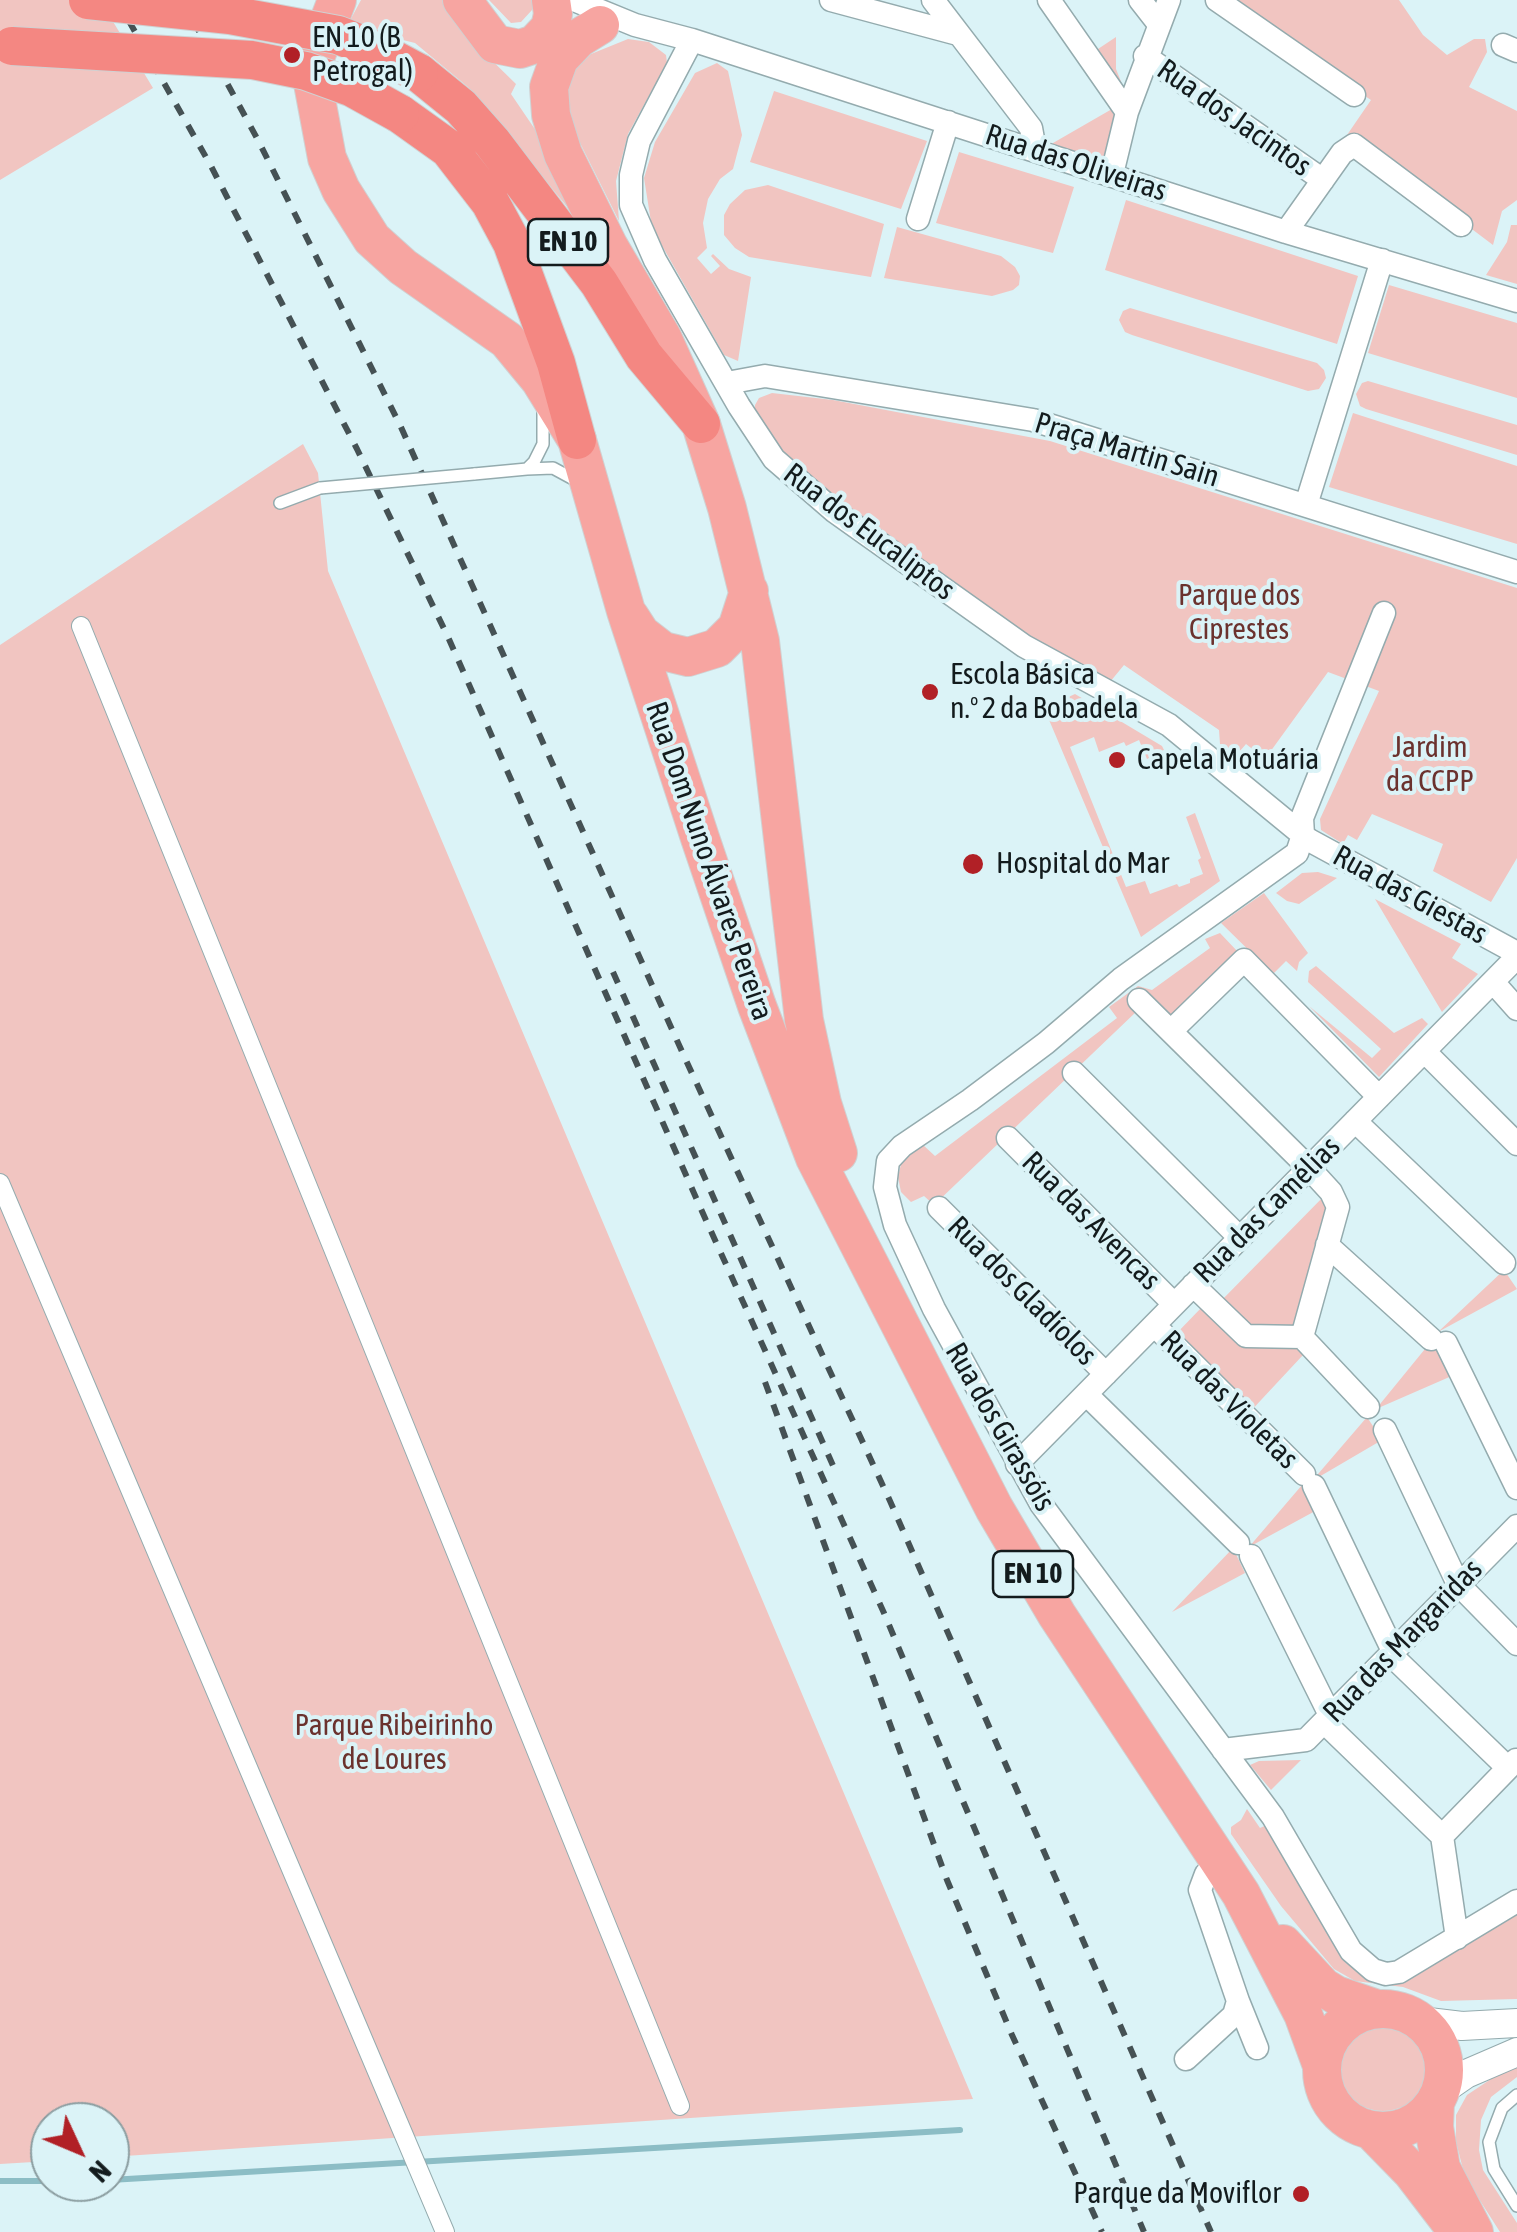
<!DOCTYPE html>
<html>
<head>
<meta charset="utf-8">
<style>
	body { margin:0 }
	#map { position:relative; width:1517px; height:2232px; overflow:hidden; background:#dbf3f7; font-family:"Asap Condensed",sans-serif }
	canvas { display:block }
	.north { position:absolute; left:30px; top:2102px; width:100px; height:100px; box-sizing:border-box; background:#dbf3f7; border:2px solid #8b9da0; border-radius:50%; rotate:134deg; font-size:28px; font-weight:700; line-height:40px; text-align:center; color:#131b1d }
	.north::after { content:''; display:block; margin:auto; width:35px; height:45px; background:#b12026; clip-path:polygon(50% 0,100% 100%,50% 72%,0 100%) }
</style>
</head>
<body>
<div id="map">
<canvas width="1517" height="2232"></canvas>
<div class="north">N</div>
</div>
<script>
const ctx = document.querySelector('canvas').getContext('2d');
ctx.lineJoin = 'round';
function fill(path, color) { ctx.fillStyle = color; ctx.fill(path, 'evenodd'); }
const toPath = rows => new Path2D(rows.map(r => 'M' + r).join(''));
function trace(path, color, width, dash) { ctx.strokeStyle = color; ctx.lineWidth = width; ctx.lineCap = dash ? 'butt' : 'round'; ctx.setLineDash(dash || []); ctx.stroke(path); }
function label(font, color, halo, rows, align = 'center') {
  ctx.font = font + ' "Asap Condensed",sans-serif'; ctx.lineWidth = 8; ctx.setLineDash([]); ctx.textBaseline = 'middle'; ctx.strokeStyle = halo; ctx.fillStyle = color; for (const [text, x, y, turn = 0] of rows) {
    ctx.save(); ctx.translate(x, y); ctx.rotate((+turn || 0) * Math.PI / 180); ctx.textAlign = isNaN(turn) ? turn : align; if (halo) ctx.strokeText(text, 0, 0); ctx.fillText(text, 0, 0); ctx.restore();
  }
}
fill(toPath([
	[0,0,100,0,153,88,0,180],
	[361,0,445,0,469,38,516,84,511,94,547,147,593,238,468,87,415,43,347,26],
	[489,0,532,0,532,10,521,22,511,23],
	[1219,0,1399,0,1423,35,1447,55,1474,39,1485,39,1487,52,1469,87,1517,111,1517,200,1502,211,1493,245,1347,135,1371,100],
	[1116,37,1116,69,1122,84,1118,89,1092,53],
	[628,39,649,42,666,55,667,63,628,134,616,181,619,221,571,125,564,97,573,72,591,54],
	[717,63,728,71,742,135,733,169,720,179,708,199,703,223,707,248,697,258,711,274,720,266,711,256,713,254,729,269,751,277,738,361,724,355,652,228,644,178,655,142,695,73],
	[774,91,927,141,901,209,750,162],
	[1112,109,1121,116,1099,167,1049,149,1053,143],
	[959,152,1074,187,1053,253,936,223],
	[768,185,884,224,871,277,749,257,735,248,724,235,724,215,730,204,745,190],
	[1126,200,1358,276,1337,344,1105,270],
	[1511,225,1517,225,1517,284,1486,275,1507,242],
	[897,227,1001,256,1015,267,1020,276,1019,285,1013,290,992,296,884,278],
	[1389,285,1517,323,1517,398,1368,353],
	[1130,308,1317,363,1324,370,1326,378,1319,389,1308,391,1132,335,1125,332,1119,320,1123,311],
	[1368,381,1517,425,1517,455,1366,409,1360,406,1356,394,1362,383],
	[772,393,833,400,1050,441,1517,588,1517,858,1491,902,1433,871,1443,844,1372,814,1357,840,1348,835,1343,844,1321,830,1320,819,1379,691,1328,672,1265,759,1246,744,1234,758,1220,744,1219,730,1124,665,1110,682,1032,638,844,505,771,443,755,411,755,405,759,398],
	[1353,413,1517,466,1517,544,1329,487],
	[303,444,318,473,328,571,973,2099,110,2157,110,2122,50,2122,50,2161,0,2164,0,645],
	[1075,694,1162,746,1164,750,1147,759,1139,740,1126,746,1124,742,1099,752,1094,737,1070,747,1126,887,1145,881,1150,894,1177,884,1179,887,1190,883,1190,879,1203,874,1198,860,1201,858,1186,817,1195,813,1220,881,1141,937,1044,708],
	[1318,872,1337,878,1299,904,1287,901,1276,893,1302,873],
	[1264,893,1308,953,1299,962,1297,971,1286,961,1273,974,1221,923],
	[1375,899,1461,944,1452,958,1478,974,1442,1012],
	[1220,933,1238,952,1162,1026,1137,1011,934,1205,924,1196,911,1202,901,1192,898,1177,902,1160,922,1144,935,1156,1117,1018,1109,1007,1138,986,1152,990,1210,948,1205,939],
	[1316,966,1394,1033,1422,1018,1428,1024,1379,1077,1309,1006,1372,1058,1381,1049,1308,982,1309,971],
	[1326,1194,1334,1207,1299,1334,1248,1332,1219,1303],
	[1504,1270,1517,1289,1438,1332],
	[1202,1307,1295,1347,1303,1355,1248,1414,1174,1336],
	[1438,1333,1454,1375,1376,1409],
	[1367,1417,1382,1440,1312,1481],
	[1302,1485,1317,1510,1249,1547],
	[1233,1548,1245,1573,1172,1612],
	[1301,1760,1271,1790,1250,1765,1259,1761],
	[1247,1809,1260,1828,1269,1824,1346,1963,1370,1978,1517,1914,1517,1999,1441,2001,1403,1987,1355,1981,1334,1969,1281,1906,1231,1834,1231,1827,1241,1820],
	'1335 2063a48 48 0 1 1 96 0a48 48 0 1 1-96 0Z',
	[1517,2067,1517,2077,1491,2097,1481,2120,1479,2150,1483,2170,1517,2223,1517,2232,1500,2232,1465,2177,1456,2142,1456,2115,1467,2095,1494,2077]
]), '#f1c5c1');
trace(toPath([
	[110,2180,960,2130],
	[0,2181,50,2181]
]), '#8cbdc5', 6);
const service = toPath([
	[543,411,543,444,534,462,527,469,553,468,577,481],
	[474,474,527,469],
	[280,503,320,488],
	[1517,2095,1502,2108,1489,2142,1494,2169,1517,2206]
]);
const pedestrian = toPath([
	[81,626,680,2106],
	[0,1183,445,2232]
]);
const minor = toPath([
	[574,0,635,25,692,40,1286,232,1517,301],
	[831,0,958,34],
	[933,0,1031,128,1035,150],
	[1049,0,1127,112],
	[1140,0,1158,23],
	[1217,0,1354,95],
	[692,40,639,141,631,175,631,205,655,260,739,406,774,459,834,511,1024,646,1169,725,1309,840,1517,953],
	[1503,45,1517,51],
	[1145,56,1323,180],
	[1112,174,1127,112,1169,0],
	[918,219,948,122],
	[1286,232,1342,153,1354,145,1461,225],
	[727,383,765,376,1033,420,1517,572],
	[1306,505,1382,260],
	[1384,613,1302,818,1303,835,1297,853,1121,979,1046,1043,970,1100,902,1146,888,1161,885,1187,895,1225,934,1309,1041,1504,1273,1817,1351,1951,1373,1970,1386,1974,1399,1972,1517,1901],
	[1493,982,1517,1009],
	[1139,1000,1309,1168,1331,1192,1338,1207,1302,1337,1246,1336,1193,1285],
	[1171,1031,1244,960,1379,1097],
	[1424,1051,1517,1144],
	[1074,1073,1240,1238],
	[1355,1121,1504,1263],
	[1008,1138,1174,1304],
	[939,1208,1106,1374],
	[1327,1245,1431,1339],
	[1154,1325,1304,1474],
	[1302,1337,1368,1407],
	[1446,1343,1517,1488],
	[1086,1394,1238,1543],
	[1385,1430,1458,1584,1517,1644],
	[1017,1464,1517,957],
	[1314,1486,1393,1651],
	[1251,1556,1330,1715],
	[1390,1654,1508,1768],
	[1324,1722,1442,1836],
	[1223,1750,1306,1740,1517,1526],
	[1442,1836,1516,1760],
	[1442,1836,1457,1938],
	[1238,2001,1257,2048],
	[1186,2059,1234,2015,1238,2001,1200,1890,1206,1874,1220,1863]
]);
const tertiary = toPath([
	[1420,2021,1462,2026,1517,2023],
	[1440,2092,1466,2074,1517,2052]
]);
const primary = toPath([
	[337,0,315,58,312,78,327,158,341,190,372,239,403,267,507,340,540,380,577,440,626,611,700,838,757,1006,815,1158,994,1508,1057,1615,1241,1894,1303,2014,1322,2066],
	[462,0,495,44,520,49,535,44,550,28,553,14,551,0],
	[600,25,579,38,559,59,549,87,551,115,563,154,608,245,662,337,701,424,727,508,760,641,804,1020,822,1103,838,1153],
	[630,617,641,634,663,651,688,657,717,648,737,628,749,591],
	[1283,1944,1323,1987,1336,1995,1377,2009],
	'1322 2070a61 61 0 1 1 122 0a61 61 0 1 1-122 0Z',
	[1435,2103,1434,2127,1441,2168,1474,2232],
	[1371,2130,1412,2172,1448,2219]
]);
const trunk = toPath([
	[419,73,461,107,492,142,599,283,644,356,701,424],
	[400,114,449,149,490,202,512,243,556,363,577,440]
]);
trace(service, '#94abae', 14);
trace(pedestrian, '#94abae', 20);
trace(minor, '#94abae', 25);
trace(tertiary, '#94abae', 30);
trace(primary, '#d0d1d2', 40);
trace(trunk, '#d0d1d2', 40);
trace(service, '#fff', 11);
trace(pedestrian, '#fff', 18);
trace(minor, '#fff', 22);
trace(tertiary, '#fff', 28);
trace(primary, '#f7a5a1', 38);
trace(trunk, '#f48782', 38);
trace(toPath([
	[117,0,211,166,357,449,448,637,705,1218,884,1613,1144,2232],
	[182,0,259,142,400,425,684,1056,890,1501,1211,2232],
	[613,972,835,1470],
	[765,1382,947,1880,1012,2035,1102,2232]
]), '#455154', 6, [12, 12]);
const serviceBridge = toPath([
	[320,488,474,474]
]);
const trunkBridge = toPath([
	[88,0,230,15,338,35,376,50,419,73],
	[12,46,252,60,306,71,353,88,400,114]
]);
trace(serviceBridge, '#94abae', 14, []);
trace(trunkBridge, '#d0d1d2', 40, []);
trace(serviceBridge, '#fff', 11);
trace(trunkBridge, '#f48782', 38);
for (const [x, y, r, color] of [
	[292,55,10,"#b12026"],
	[930,692,10,"#b12026"],
	[1117,760,10,"#b12026"],
	[973,864,12,"#b12026"],
	[1301,2194,10,"#b12026"]
]) { const dot = new Path2D(); dot.arc(x, y, r, 0, 2 * Math.PI); ctx.fillStyle = color; ctx.fill(dot); trace(dot, '#dbf3f7', 4); }
for (const [x, y, w] of [
	[568,242,80],
	[1033,1574,80]
]) { const box = new Path2D(); box.roundRect(x - w / 2, y - 23, w, 46, 8); ctx.fillStyle = '#dbf3f7'; ctx.fill(box); trace(box, '#131b1d', 2.5); }
label('bold 28px', '#131b1d', null, [
	["EN 10",568,242],
	["EN 10",1033,1574]
]);
label('30px', '#131b1d', '#dbf3f7', [
	["EN 10 (B",312,38],
	["Petrogal)",312,72],
	["Escola Básica",950,675],
	["n.º 2 da Bobadela",950,709],
	["Capela Motuária",1137,760],
	["Hospital do Mar",996,864],
	["Parque da Moviflor",1281,2194,"right"]
], 'left');
label('30px', '#131b1d', '#dbf3f7', [
	["Rua dos Jacintos",1234,118,35],
	["Rua das Oliveiras",1076,163,18],
	["Praça Martin Sain",1127,450,17],
	["Rua dos Eucaliptos",869,532,37],
	["Rua Dom Nuno Álvares Pereira",709,861,71],
	["Rua das Giestas",1410,895,29],
	["Rua das Camélias",1267,1210,-45],
	["Rua das Avencas",1091,1221,45],
	["Rua dos Gladíolos",1022,1291,45],
	["Rua das Violetas",1229,1400,45],
	["Rua dos Girassóis",1000,1427,60],
	["Rua das Margaridas",1403,1641,-46]
]);
label('30px', '#6b322e', '#dbf3f7', [
	["Parque dos",1239,596],
	["Ciprestes",1239,630],
	["Jardim",1430,748],
	["da CCPP",1430,782],
	["Parque Ribeirinho",394,1726],
	["de Loures",394,1760]
]);
</script>
</body>
</html>
